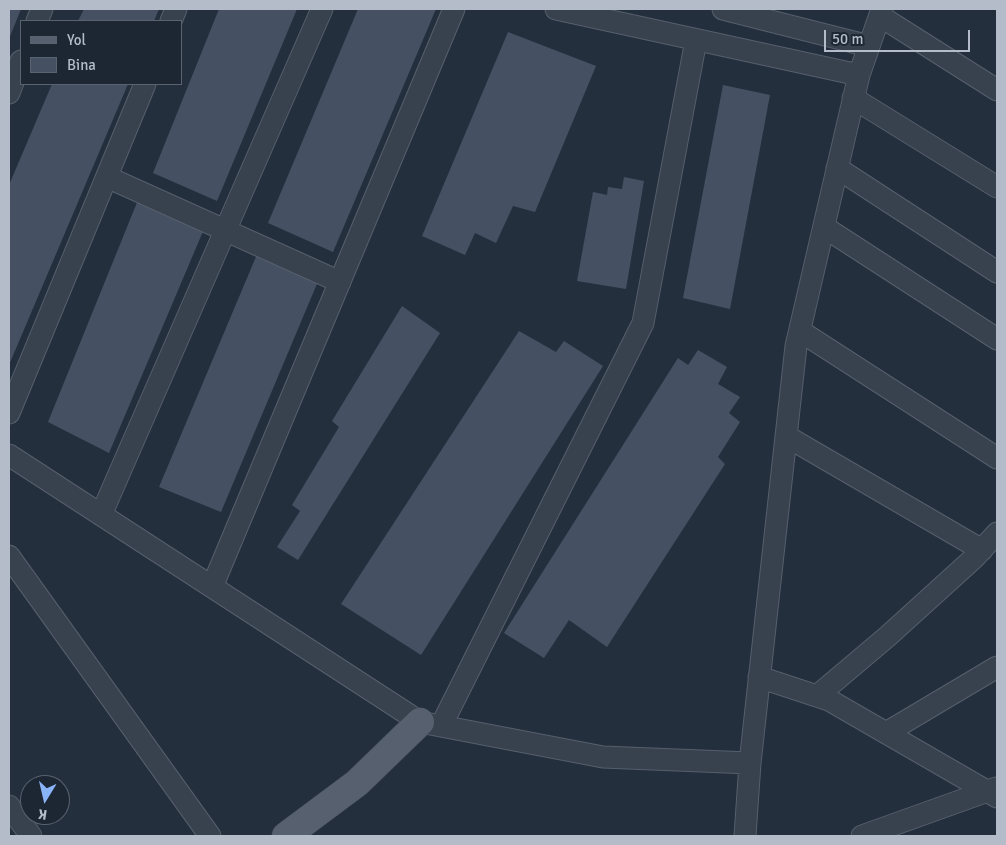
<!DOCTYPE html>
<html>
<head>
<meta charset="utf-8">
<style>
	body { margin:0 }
	#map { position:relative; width:1006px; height:845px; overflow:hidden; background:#242f3e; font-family:Signika,sans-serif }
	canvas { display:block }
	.frame { position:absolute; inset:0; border:10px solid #b4bcc9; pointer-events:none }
	.legend { position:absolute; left:20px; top:20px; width:162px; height:65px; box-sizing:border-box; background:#1d2633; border:1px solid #59626f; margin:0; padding:6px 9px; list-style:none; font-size:15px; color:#b4bcc9 }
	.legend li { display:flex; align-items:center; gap:10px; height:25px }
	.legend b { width:25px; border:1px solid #59626f }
	.north { position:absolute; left:20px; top:775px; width:50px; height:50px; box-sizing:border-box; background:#1d2633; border:1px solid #59626f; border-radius:50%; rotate:189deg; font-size:14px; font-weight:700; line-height:20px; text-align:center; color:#b4bcc9 }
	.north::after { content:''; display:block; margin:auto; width:18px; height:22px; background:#8ab4f8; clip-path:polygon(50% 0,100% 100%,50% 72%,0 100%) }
	.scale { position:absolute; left:824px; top:30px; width:146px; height:22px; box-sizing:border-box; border:2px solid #b4bcc9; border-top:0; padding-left:6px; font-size:15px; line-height:18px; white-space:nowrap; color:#b4bcc9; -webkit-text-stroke:4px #1d2633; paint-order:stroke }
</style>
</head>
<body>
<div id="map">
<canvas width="1006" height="845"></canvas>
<div class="frame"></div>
<ul class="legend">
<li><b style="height:6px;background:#56606e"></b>Yol</li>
<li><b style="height:14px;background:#455162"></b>Bina</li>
</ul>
<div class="north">K</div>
<div class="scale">50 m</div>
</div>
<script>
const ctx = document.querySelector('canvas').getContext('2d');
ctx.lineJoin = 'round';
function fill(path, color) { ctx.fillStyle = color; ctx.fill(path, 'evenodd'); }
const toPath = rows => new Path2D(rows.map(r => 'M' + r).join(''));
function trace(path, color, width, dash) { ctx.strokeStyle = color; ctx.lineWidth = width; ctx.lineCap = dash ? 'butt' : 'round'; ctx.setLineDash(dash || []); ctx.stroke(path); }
fill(toPath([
	[9,9,21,9,9,39],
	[84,9,159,9,154,21,78,21],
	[219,9,297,9,217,201,153,173],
	[358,9,436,9,333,252,268,223],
	[508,32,596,66,535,212,513,206,496,243,475,233,465,255,422,236],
	[52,84,128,84,9,365,9,185],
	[723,85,770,95,730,309,683,298],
	[624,177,644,181,626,289,577,281,593,192,607,195,608,187,622,189],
	[138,200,204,229,109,453,48,422],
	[258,252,319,279,221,512,159,487],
	[402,306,440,333,298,560,277,547,300,511,292,505,339,427,332,421],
	[519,331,556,352,564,341,603,366,421,655,341,604],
	[698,350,727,367,718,384,740,397,729,413,740,422,718,457,725,464,607,647,569,620,544,658,504,633,678,358,688,365]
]), '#455162');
const minor = toPath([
	[556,9,859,75],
	[723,9,869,46],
	[880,16,997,90],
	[37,21,42,9],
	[171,21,176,9],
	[9,93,21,61],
	[853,98,997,187],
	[837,168,997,272],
	[107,177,340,282],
	[824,227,997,339],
	[800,331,997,458],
	[9,413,145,84],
	[786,436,982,550],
	[9,455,420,722,603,757,750,763],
	[101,515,322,9],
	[9,556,210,836],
	[212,587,454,9],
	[759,677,829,700,997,797],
	[817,696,888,636,974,558,997,533],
	[441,726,643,323,696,40],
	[886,733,997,667],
	[9,806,31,836],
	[745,836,750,763,796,346,859,75,882,9],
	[862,836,996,788]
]);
const major = toPath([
	[286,836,357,783,420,722]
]);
trace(minor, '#565f6c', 23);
trace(major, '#414a57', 29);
trace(minor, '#38414e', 21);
trace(major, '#56606e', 28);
</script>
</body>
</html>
